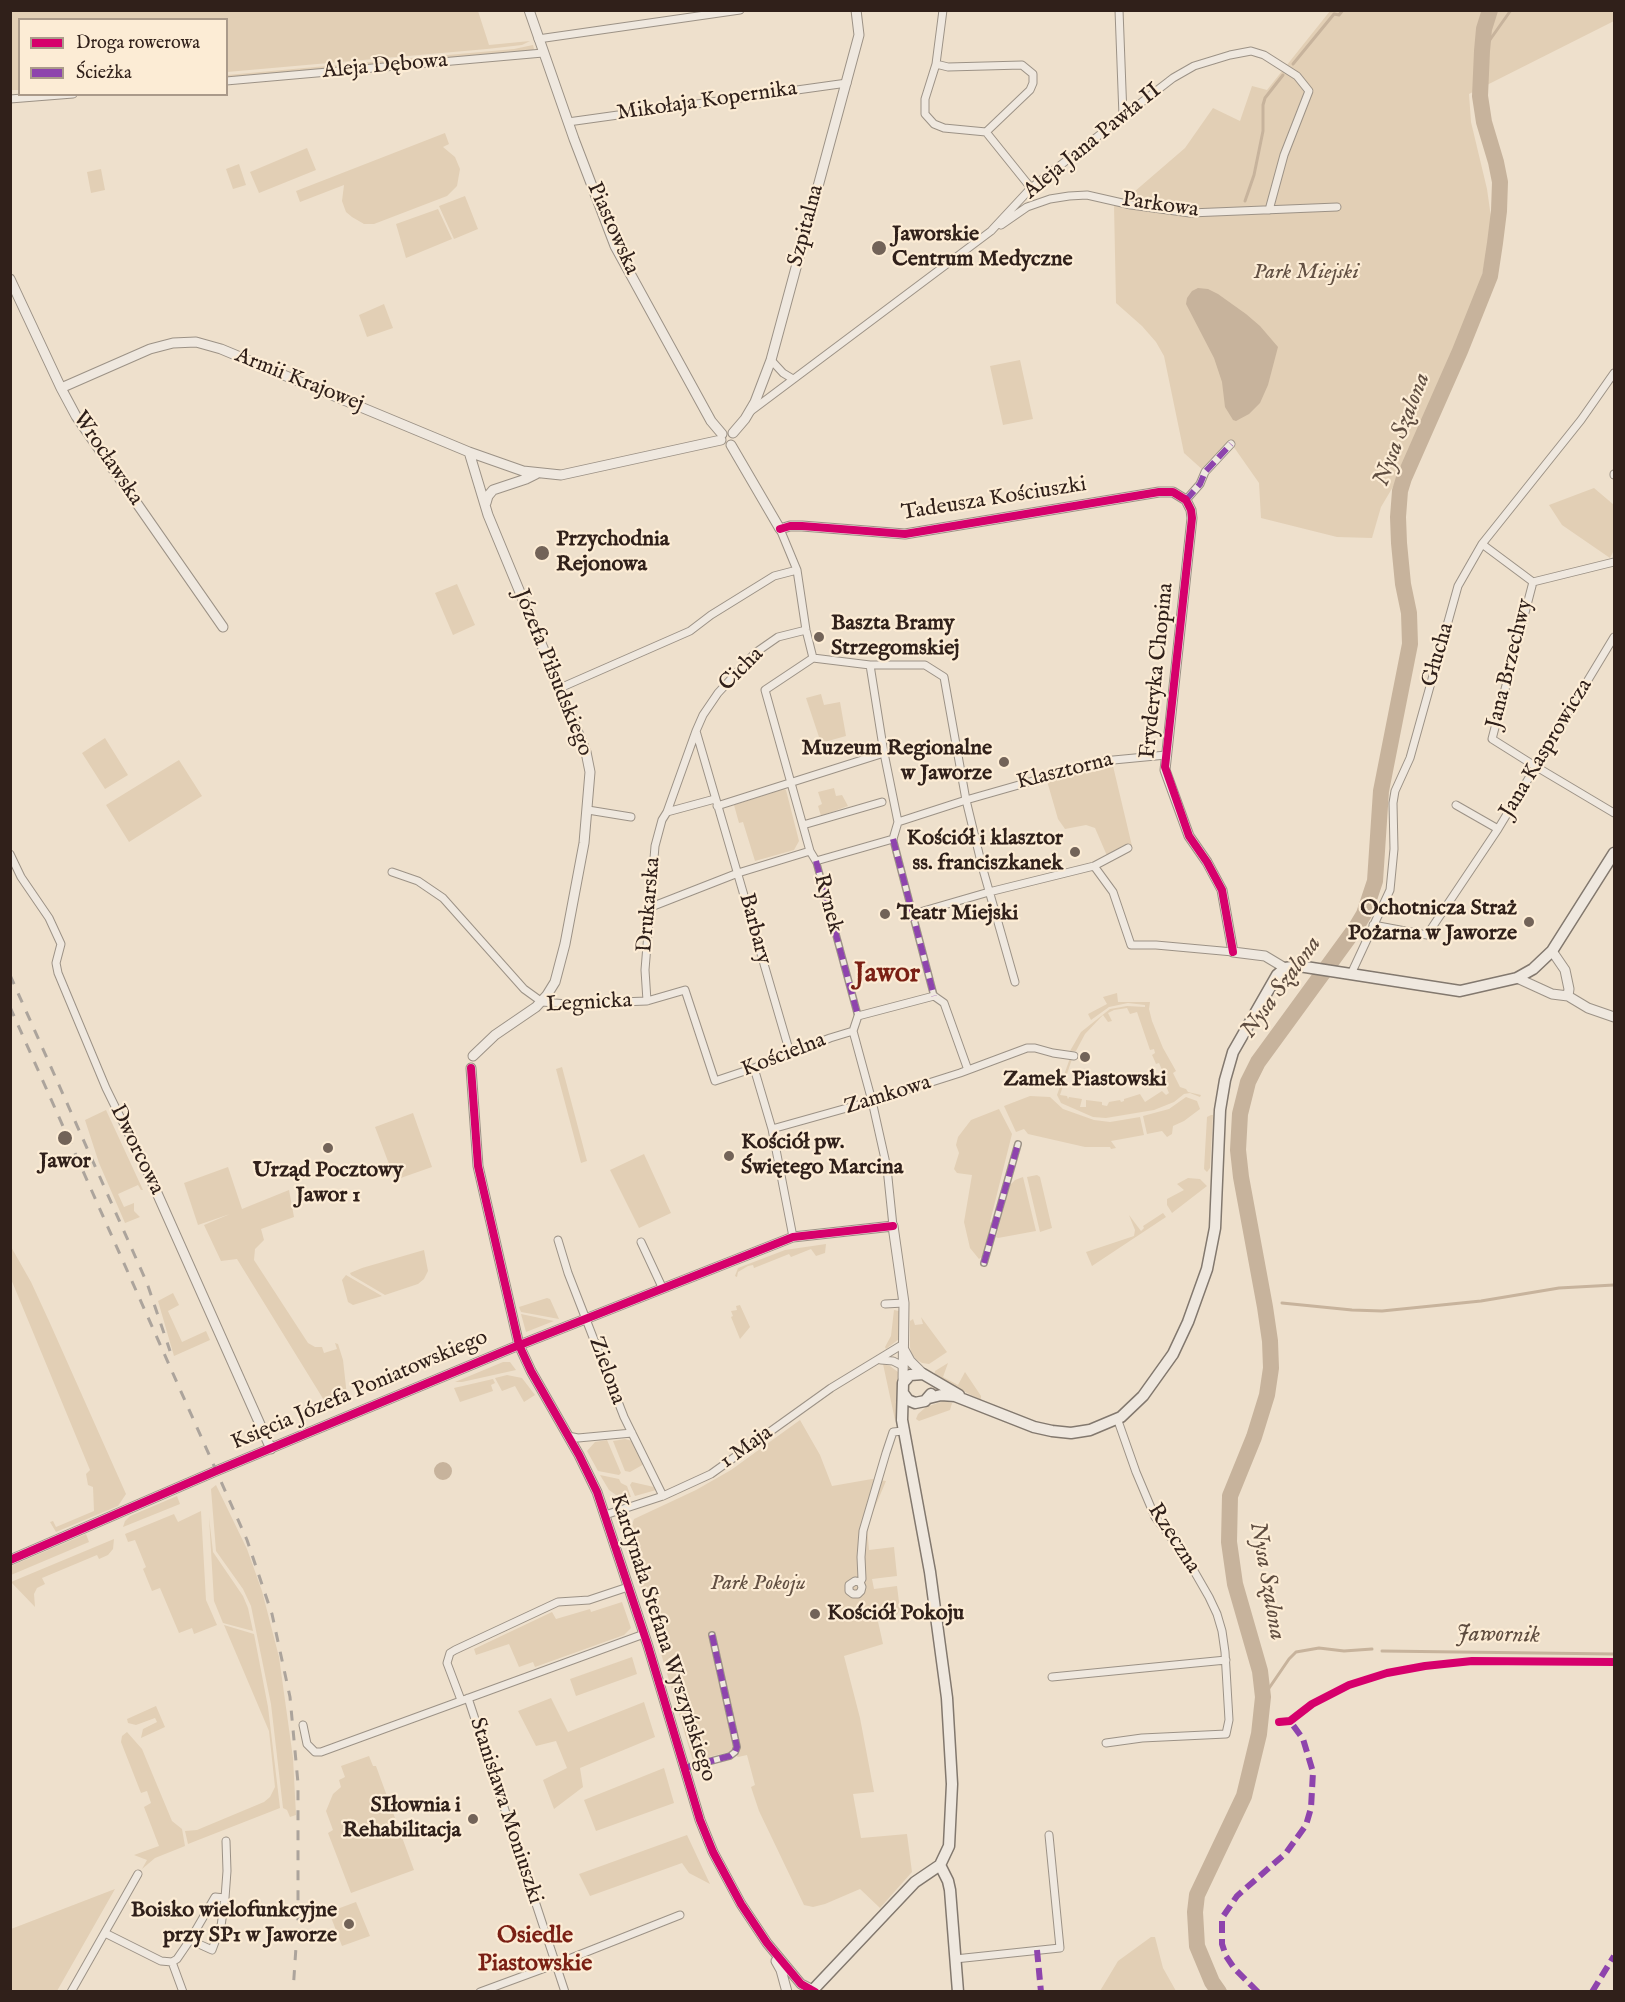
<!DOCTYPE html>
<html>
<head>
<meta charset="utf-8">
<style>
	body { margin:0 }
	#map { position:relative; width:1625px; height:2002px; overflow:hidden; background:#eee0cc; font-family:"IM FELL English",serif }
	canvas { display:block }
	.frame { position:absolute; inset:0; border:12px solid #30201a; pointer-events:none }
	.legend { position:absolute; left:18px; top:18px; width:210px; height:78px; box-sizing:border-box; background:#fcecd5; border:2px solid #aa9a8a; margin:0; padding:8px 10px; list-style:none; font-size:18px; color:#30201a }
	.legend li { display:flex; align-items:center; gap:12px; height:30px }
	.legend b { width:30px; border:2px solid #aa9a8a }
</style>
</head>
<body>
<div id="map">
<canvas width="1625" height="2002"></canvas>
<div class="frame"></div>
<ul class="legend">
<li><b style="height:8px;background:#d6006c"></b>Droga rowerowa</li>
<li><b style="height:8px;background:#8e44ad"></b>Ścieżka</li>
</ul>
</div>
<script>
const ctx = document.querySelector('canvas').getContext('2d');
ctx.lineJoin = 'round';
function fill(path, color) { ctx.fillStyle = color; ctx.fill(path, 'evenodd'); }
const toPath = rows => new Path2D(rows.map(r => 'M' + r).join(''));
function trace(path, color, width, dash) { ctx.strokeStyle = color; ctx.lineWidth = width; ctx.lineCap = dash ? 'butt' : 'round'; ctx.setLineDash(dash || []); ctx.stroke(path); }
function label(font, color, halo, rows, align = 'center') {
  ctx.font = font + ' "IM FELL English",serif'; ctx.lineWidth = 4.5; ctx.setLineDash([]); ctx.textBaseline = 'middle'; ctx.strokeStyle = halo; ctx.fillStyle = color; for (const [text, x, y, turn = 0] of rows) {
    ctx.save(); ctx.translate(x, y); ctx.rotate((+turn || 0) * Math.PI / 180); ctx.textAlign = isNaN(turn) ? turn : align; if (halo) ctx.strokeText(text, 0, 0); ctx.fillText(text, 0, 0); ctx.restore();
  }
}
fill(toPath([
	[11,10,478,11,489,45,530,41,522,45,487,49,227,72,226,20,20,20,19,90,11,90],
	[1330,11,1614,11,1614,21,1469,94,1471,122,1487,189,1492,224,1481,280,1454,350,1400,475,1381,507,1372,538,1337,537,1261,518,1259,483,1231,443,1204,471,1184,453,1164,356,1156,342,1142,326,1116,303,1114,205,1134,192,1185,148,1213,108,1240,121,1252,86,1267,90],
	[533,45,534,49,531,52,227,78,227,75,514,49],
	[445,133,449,144,443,147,455,157,460,169,457,186,447,196,374,224,364,224,352,217,346,212,342,201,344,185,300,202,296,191],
	[307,148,316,170,259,193,250,172],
	[239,164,246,185,233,189,226,169],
	[101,169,105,190,91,193,87,172],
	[465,196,478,229,454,239,439,206],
	[438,209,452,239,406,258,396,224],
	[384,304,393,328,367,337,359,315],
	[1020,360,1033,419,1003,425,990,366],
	[1594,488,1614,505,1614,550,1610,558,1562,525,1549,505],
	[457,584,475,625,453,635,435,593],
	[821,694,824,705,840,702,846,736,821,743,806,698],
	[105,738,128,775,105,789,82,753],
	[179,760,202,796,129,842,106,805],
	[1113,766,1132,846,1108,858,1095,828,1086,825,1065,829,1058,819,1047,781],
	[834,788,836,796,842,795,848,806,821,816,818,806,822,804,818,792],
	[784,789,786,790,799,841,794,850,755,861,743,822,739,823,734,805],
	[1117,993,1118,1002,1150,1002,1149,1009,1152,1021,1163,1048,1176,1071,1173,1073,1180,1087,1186,1089,1188,1092,1201,1095,1200,1097,1190,1093,1184,1094,1174,1102,1154,1110,1106,1118,1093,1117,1061,1103,1057,1095,1070,1058,1072,1059,1060,1095,1067,1096,1068,1099,1069,1097,1082,1099,1080,1107,1086,1107,1086,1100,1102,1102,1102,1105,1107,1106,1109,1102,1120,1100,1121,1102,1124,1101,1124,1099,1140,1094,1145,1102,1162,1091,1166,1095,1169,1093,1160,1072,1162,1070,1159,1063,1156,1064,1153,1057,1152,1055,1155,1053,1154,1049,1150,1050,1137,1012,1130,1014,1127,1008,1114,1010,1108,1013,1112,1021,1108,1022,1103,1015,1085,1034,1076,1051,1070,1051,1081,1032,1110,1009,1127,1006,1145,1007,1145,1005,1128,1003,1109,1007,1091,1020,1088,1014,1107,1004,1103,997],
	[562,1067,587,1161,581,1163,556,1069],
	[1030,1096,1050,1097,1063,1109,1094,1120,1110,1122,1140,1117,1144,1135,1111,1141,1116,1148,1111,1149,1110,1147,1085,1147,1028,1134,1024,1129,1016,1132,1004,1106],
	[1186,1097,1197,1101,1200,1109,1184,1121,1173,1126,1172,1134,1167,1137,1162,1131,1147,1134,1143,1116,1169,1109],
	[999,1109,1012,1134,990,1222,993,1224,982,1257,979,1259,970,1248,964,1222,972,1175,957,1173,954,1169,959,1153,956,1145,958,1137,971,1120],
	[106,1110,143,1190,141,1190,138,1185,118,1194,124,1207,134,1203,134,1211,140,1217,125,1223,99,1163,85,1120],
	[413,1113,432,1167,395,1180,375,1127],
	[1211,1115,1213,1115,1210,1168,1207,1172,1204,1169,1207,1117],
	[644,1154,671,1213,639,1228,610,1170],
	[228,1167,242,1209,289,1190,294,1217,261,1229,264,1240,255,1249,254,1260,308,1343,315,1347,322,1347,324,1353,337,1349,335,1343,338,1344,343,1360,347,1396,344,1403,336,1408,330,1410,237,1259,221,1261,204,1225,230,1214,198,1225,184,1183],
	[1037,1175,1040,1177,1052,1228,1040,1232,1027,1177],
	[1023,1177,1036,1231,998,1238,996,1237,1010,1185,1015,1180],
	[1188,1178,1200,1179,1207,1186,1172,1213,1167,1205,1167,1199,1184,1190,1177,1184],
	[1163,1213,1166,1217,1092,1266,1086,1252,1134,1236,1135,1230,1129,1215,1141,1231,1144,1228,1143,1226],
	[826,1244,825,1253,816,1256,811,1249,791,1257,789,1254,754,1268,753,1265,748,1266,738,1272,737,1277,735,1276,738,1268,785,1250],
	[10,1245,31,1282,49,1321,126,1494,118,1506,56,1532,50,1522,53,1521,56,1527,94,1511,93,1487,88,1485,86,1474,90,1470,11,1279],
	[424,1250,428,1271,424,1279,418,1284,385,1295,351,1275,350,1273,362,1268],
	[346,1275,382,1296,353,1305,348,1302,342,1280],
	[173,1293,179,1305,168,1311,182,1342,206,1331,210,1340,174,1356,158,1301],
	[547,1298,550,1299,559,1319,521,1312,519,1307],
	[740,1305,750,1327,740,1339,731,1317,733,1316,731,1311,737,1310,736,1306],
	[894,1310,899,1311,899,1339,886,1349,885,1347,891,1336],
	[521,1314,554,1321,526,1332],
	[921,1317,947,1352,929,1364,922,1363,916,1359,911,1353,910,1347,910,1321,913,1319,915,1325,923,1324],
	[503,1362,510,1362,516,1370,462,1382,455,1382],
	[948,1363,943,1377,958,1385,965,1372,981,1396,981,1400,934,1376,935,1371],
	[883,1364,890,1366,898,1372,897,1416,895,1420],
	[507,1375,522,1378,535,1395,524,1402,515,1386,502,1391,495,1378],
	[493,1379,495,1383,491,1385,493,1391,460,1402,454,1388],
	[944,1401,952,1403,950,1410,919,1421,916,1419,918,1414,926,1407],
	[800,1420,820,1455,832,1486,872,1479,886,1481,867,1526,869,1550,894,1547,897,1576,872,1579,874,1589,897,1586,900,1610,897,1615,877,1617,883,1644,844,1656,860,1718,874,1792,853,1794,861,1838,907,1834,912,1872,880,1908,860,1889,825,1904,813,1907,804,1905,759,1811,751,1787,755,1785,747,1755,738,1757,729,1752,693,1761,627,1539,634,1519,696,1490,731,1470],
	[625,1439,632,1441,635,1445,644,1464,630,1472,625,1471,613,1441],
	[607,1440,621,1473,619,1475,598,1471,587,1451,595,1442],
	[600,1475,619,1479,621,1483,627,1486,631,1497,621,1497,616,1495,609,1490],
	[632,1482,654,1487,656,1490,635,1496,630,1485],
	[216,1485,247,1549,262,1591,279,1657,293,1758,296,1815,290,1817,287,1810,283,1808,271,1704,251,1606,243,1589,216,1551,211,1489],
	[177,1496,180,1504,123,1527,125,1521,130,1516],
	[201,1511,206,1600,217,1625,194,1634,192,1628,179,1633,160,1588,152,1591,143,1569,146,1567,135,1540,128,1542,125,1534,174,1514,178,1522],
	[209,1517,213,1552,243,1596,248,1608,253,1631,223,1623,214,1601],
	[86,1534,89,1542,11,1575,11,1566],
	[114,1539,113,1549,108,1555,99,1559,97,1555,42,1578,45,1584,37,1588,34,1594,35,1607,11,1582],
	[622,1602,631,1628,624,1635,535,1667,533,1662,519,1667,509,1644,476,1655,474,1649,552,1612,556,1619,590,1609,591,1612],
	[224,1625,254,1634,268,1707,280,1808,188,1844,185,1831,197,1830,264,1802,270,1797,275,1787,269,1731],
	[632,1657,637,1674,576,1696,570,1679],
	[551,1698,568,1732,644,1702,655,1737,580,1768,583,1787,554,1809,543,1780,567,1768,556,1741,536,1746,518,1711],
	[156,1706,165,1727,141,1738,143,1729,157,1722,155,1718,136,1725,128,1723,127,1719],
	[127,1732,142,1749,172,1821,182,1829,185,1846,155,1858,142,1869,147,1860,134,1855,159,1846,144,1807,151,1803,147,1791,141,1793,121,1742,122,1736],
	[369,1756,373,1766,376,1766,414,1870,351,1893,328,1833,333,1830,326,1811,333,1794,341,1787,339,1780,345,1777,341,1766],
	[664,1768,674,1803,596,1831,584,1800],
	[687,1835,710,1884,689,1873,682,1863,590,1896,579,1874],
	[115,1889,57,1991,11,1991,11,1929],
	[356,1902,370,1936,342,1946,329,1912],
	[1151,1937,1155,1937,1163,1968,1176,1991,1100,1991,1118,1961]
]), '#e2cfb5');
fill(toPath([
	[1198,288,1208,289,1218,294,1246,314,1260,326,1278,347,1268,385,1260,403,1249,414,1236,421,1233,420,1225,407,1222,382,1214,358,1186,304,1187,298,1192,291],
	'434 1471a9 9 0 1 1 18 0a9 9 0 1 1-18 0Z'
]), '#c7b39c');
trace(toPath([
	[1482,51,1511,10],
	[1293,64,1334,14,1339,15,1343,10],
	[1245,201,1254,175,1263,131,1263,105,1265,98,1283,75],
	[1282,1303,1352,1310,1382,1311,1481,1301,1559,1288,1614,1285],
	[1382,1651,1614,1654],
	[1263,1697,1289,1659,1296,1652,1319,1648,1344,1651,1372,1649]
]), '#c7b39c', 3);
trace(toPath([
	[1219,1992,1212,1982,1197,1946,1195,1912,1197,1895,1244,1796,1259,1734,1263,1697,1260,1671,1235,1584,1229,1542,1230,1496,1254,1437,1267,1395,1271,1368,1270,1341,1265,1307,1241,1177,1238,1150,1240,1114,1248,1082,1258,1062,1355,929,1364,914,1375,881,1381,791,1410,644,1409,613,1403,584,1399,543,1398,517,1400,491,1404,478,1460,351,1490,276,1495,243,1499,211,1500,182,1496,162,1484,122,1480,96,1482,51,1484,29,1490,10]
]), '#c7b39c', 16);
const pedestrian = toPath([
	[893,839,934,996],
	[816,861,858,1016],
	[984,1263,1018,1144],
	[685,1768,730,1756,735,1752,737,1747,712,1635]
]);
const minor = toPath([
	[943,10,936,64,925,99,925,114,934,124,944,128,986,132,1031,188],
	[1119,10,1123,116],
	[538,39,740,10],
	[936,64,948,67,1022,65,1033,74,1033,83,1030,90,986,132],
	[226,81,543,53],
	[10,99,73,94],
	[568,122,847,83],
	[1001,225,1027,207,1050,199,1069,196,1087,195,1131,205,1190,213,1337,207],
	[771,360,783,373,793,379],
	[751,411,991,231,1031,188,1173,78,1194,66,1230,55,1251,51,1264,55,1297,76,1309,91,1284,155,1269,210],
	[1614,474,1614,475],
	[1186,500,1200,484,1205,472,1231,444],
	[780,529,797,570,806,630,813,658],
	[1482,544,1533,582,1492,739,1535,766,1614,813],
	[1533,582,1614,562],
	[813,658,765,690,810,851,816,861,893,839,898,822],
	[813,658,870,665,884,753,898,822],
	[870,665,925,665,944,677,966,800,982,866,1015,982],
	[560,688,690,631,711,615,774,576,797,570],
	[696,731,703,715,718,693,755,653,778,637,806,630],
	[715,799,667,812,696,731,790,1053],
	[1456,805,1498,829],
	[717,806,884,753],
	[588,810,631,817],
	[898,822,966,800,1103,761,1166,755],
	[803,825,882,802],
	[10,854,21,877,49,918,61,944,56,963,58,973,106,1088,153,1184],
	[1094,866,1113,892,1131,945,1156,945,1233,952],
	[392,872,418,881,443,898,524,989,542,1002,568,1004,647,1001,685,990,715,1081,754,1068,830,1038,853,1031],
	[651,907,738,873,810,851],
	[913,914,989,892,1094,866,1128,848],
	[1373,925,1427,935,1498,829,1614,637],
	[1351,974,1390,890,1394,849,1393,803,1395,791,1410,758,1458,586,1482,544,1581,420,1614,373],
	[647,1001,645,970,655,846,662,820,667,812],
	[853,1031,872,1101,887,1168,893,1226],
	[853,1031,858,1016,934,996,944,1003,968,1070],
	[754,1068,772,1129,793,1237],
	[772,1129,872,1101,960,1073,1027,1048,1035,1048,1053,1053,1074,1056],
	[558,1240,568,1273,624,1417,663,1496],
	[641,1242,662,1287],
	[885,1304,904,1303],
	[881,1360,893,1361,903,1366],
	[568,1436,578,1438,632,1433],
	[605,1515,663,1496,711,1474,831,1388,900,1346,903,1348],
	[860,1582,855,1581,849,1585,849,1591,853,1594,858,1594,861,1591,862,1587,860,1582,862,1579,861,1557,863,1531,886,1453,893,1432,903,1431],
	[1052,1677,1226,1660],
	[468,1698,565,1992],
	[461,1700,447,1663,450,1653,455,1650,558,1602,589,1600,628,1587],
	[303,1725,307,1744,315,1752,321,1752,644,1634],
	[1106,1743,1142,1738,1226,1734,1229,1720,1225,1652,1222,1631,1217,1614,1209,1597,1186,1557,1155,1517,1136,1472,1117,1418],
	[105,1933,161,1961,172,1962,177,1959,190,1940,215,1897,225,1898,227,1871,226,1841],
	[190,1940,212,1950,221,1926,225,1898],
	[955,1959,1060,1948,1049,1835],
	[172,1962,183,1992],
	[71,1992,138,1874],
	[480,1992,556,1964,680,1915]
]);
const tertiary = toPath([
	[529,10,574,139,615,246,711,421,722,434],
	[10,279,61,388,76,416,223,627],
	[61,388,150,349,173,343,196,342,221,349,469,452,523,471,561,475,721,440],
	[733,433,745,419,755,402,771,360,859,35,856,10],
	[731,445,780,529,790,526,802,526,905,534,1159,492,1173,492,1186,500,1191,510,1192,518,1165,770,1189,836,1207,862,1222,890,1233,952,1265,956,1285,968],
	[469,452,488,515,586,752,590,772,584,843,565,944,555,982,547,995,536,1007,495,1035,473,1056],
	[486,503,488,496,493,490,526,479,536,474],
	[1552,951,1565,970,1569,989,1568,996],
	[1517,978,1552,994,1568,996,1588,1008,1614,1017],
	[471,1068,478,1166,519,1345,531,1371,579,1455,597,1492,648,1646,700,1820,713,1852,741,1904,767,1943,801,1984,813,1990],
	[153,1184,271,1449],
	[904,1350,910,1361,923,1374],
	[10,1560,216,1471,512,1348,793,1237,893,1226,904,1303,903,1383],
	[776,1961,781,1970,787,1992]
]);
const secondary = toPath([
	[903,1393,908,1400,915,1403,925,1401,931,1394],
	[929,1398,941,1395,955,1396,1034,1427,1052,1431,1071,1433,1090,1430,1121,1417,1143,1396,1173,1354,1188,1322,1207,1269,1215,1228,1220,1110,1225,1080,1233,1052,1277,975,1285,968,1299,966,1460,991,1517,978,1533,969,1552,951,1614,853],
	[940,1865,948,1881,950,1890,958,1992],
	[811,1992,915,1882,940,1865,949,1846,952,1784,947,1698,930,1572,902,1420,903,1383,910,1375,923,1374,959,1395]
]);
trace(pedestrian, '#9c9286', 8);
trace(minor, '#9c9286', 9);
trace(tertiary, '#9c9286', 11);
trace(secondary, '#82786e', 13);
trace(pedestrian, '#efe8df', 5);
trace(minor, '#efe8df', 7);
trace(tertiary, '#efe8df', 9);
trace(secondary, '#efe8df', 10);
trace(toPath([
	[10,975,147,1283,170,1351],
	[10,1007,247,1540,272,1614,290,1697,298,1783,298,1917,293,1992]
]), '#aca49c', 3, [10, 10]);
trace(toPath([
	[1186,500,1200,484,1205,472,1231,444],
	[893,839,934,996],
	[816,861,858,1016],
	[984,1263,1018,1144],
	[685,1768,730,1756,735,1752,737,1747,712,1635],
	[1037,1950,1041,1992],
	[1258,1992,1234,1968,1226,1956,1222,1944,1222,1918,1237,1896,1286,1853,1306,1825,1311,1808,1313,1772,1303,1739,1290,1721],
	[1592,1992,1614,1956]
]), '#8e44ad', 6, [12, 6]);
trace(toPath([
	[780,529,790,526,802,526,905,534,1159,492,1173,492,1186,500,1191,510,1192,518,1165,767,1189,836,1207,862,1222,890,1233,952],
	[471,1068,478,1166,519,1345,531,1371,579,1455,597,1492,648,1646,700,1820,713,1852,741,1904,767,1943,801,1984,815,1992],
	[10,1560,216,1471,512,1348,793,1237,893,1226],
	[1279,1722,1290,1721,1312,1704,1349,1685,1387,1673,1425,1666,1472,1661,1614,1662]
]), '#d6006c', 8);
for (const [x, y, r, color] of [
	[879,248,8,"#726358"],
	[542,553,8,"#726358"],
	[819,637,6,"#726358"],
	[1004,762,6,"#726358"],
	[1075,852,6,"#726358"],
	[885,914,6,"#726358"],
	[1529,922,6,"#726358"],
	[1085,1057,6,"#726358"],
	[65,1138,8,"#726358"],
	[328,1148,6,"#726358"],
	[729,1156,6,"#726358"],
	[815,1614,6,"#726358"],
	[473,1819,6,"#726358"],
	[349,1924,6,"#726358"]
]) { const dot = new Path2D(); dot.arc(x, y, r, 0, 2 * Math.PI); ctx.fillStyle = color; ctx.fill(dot); trace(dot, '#fcecd5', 2); }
label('22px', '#30201a', '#fcecd5', [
	["Aleja Dębowa",385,67,-5],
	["Mikołaja Kopernika",707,102,-8],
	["Aleja Jana Pawła II",1093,142,-39],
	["Parkowa",1160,206,8],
	["Szpitalna",807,226,-75],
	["Piastowska",612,229,66],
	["Armii Krajowej",299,381,22],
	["Wrocławska",107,459,56],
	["Tadeusza Kościuszki",994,500,-9],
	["Głucha",1439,655,-74],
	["Jana Brzechwy",1511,664,-76],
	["Cicha",742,670,-45],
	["Fryderyka Chopina",1158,671,-84],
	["Józefa Piłsudskiego",552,673,68],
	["Jana Kasprowicza",1547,749,-59],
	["Klasztorna",1065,772,-14],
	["Rynek",827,904,75],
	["Drukarska",650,905,-85],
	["Barbary",754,929,75],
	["Legnicka",589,1004,-3],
	["Kościelna",784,1056,-21],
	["Zamkowa",888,1096,-17],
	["Dworcowa",136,1150,64],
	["Zielona",606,1371,70],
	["Księcia Józefa Poniatowskiego",360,1391,-23],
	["1 Maja",747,1448,-35],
	["Rzeczna",1173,1539,57],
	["Kardynała Stefana Wyszyńskiego",662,1638,72],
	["Stanisława Moniuszki",505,1811,72]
]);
label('bold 22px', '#30201a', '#fcecd5', [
	["Jaworskie",892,235],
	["Centrum Medyczne",892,260],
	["Przychodnia",556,540],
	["Rejonowa",556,565],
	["Baszta Bramy",831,624],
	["Strzegomskiej",831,649],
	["Muzeum Regionalne",992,749,"right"],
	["w Jaworze",992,774,"right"],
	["Kościół i klasztor",1063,839,"right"],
	["ss. franciszkanek",1063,864,"right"],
	["Ochotnicza Straż",1517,909,"right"],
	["Pożarna w Jaworze",1517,934,"right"],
	["Teatr Miejski",897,914],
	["Zamek Piastowski",1085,1080,"center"],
	["Kościół pw.",741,1143],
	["Świętego Marcina",741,1168],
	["Jawor",65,1162,"center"],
	["Urząd Pocztowy",328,1171,"center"],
	["Jawor 1",328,1196,"center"],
	["Kościół Pokoju",827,1614],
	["SIłownia i",461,1806,"right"],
	["Rehabilitacja",461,1831,"right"],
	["Boisko wielofunkcyjne",337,1911,"right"],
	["przy SP1 w Jaworze",337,1936,"right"]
], 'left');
label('italic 22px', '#625043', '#fcecd5', [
	["Park Miejski",1306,273],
	["Park Pokoju",758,1584]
]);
label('italic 24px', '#5f4d40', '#fcecd5', [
	["Nysa Szalona",1403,430,-69],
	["Nysa Szalona",1282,988,-54],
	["Nysa Szalona",1266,1581,80],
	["Jawornik",1498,1636,1]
]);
label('bold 24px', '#7a1f14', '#fcecd5', [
	["Osiedle",535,1937],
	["Piastowskie",535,1965]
]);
label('bold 28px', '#7a1f14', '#fcecd5', [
	["Jawor",887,975]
]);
</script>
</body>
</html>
